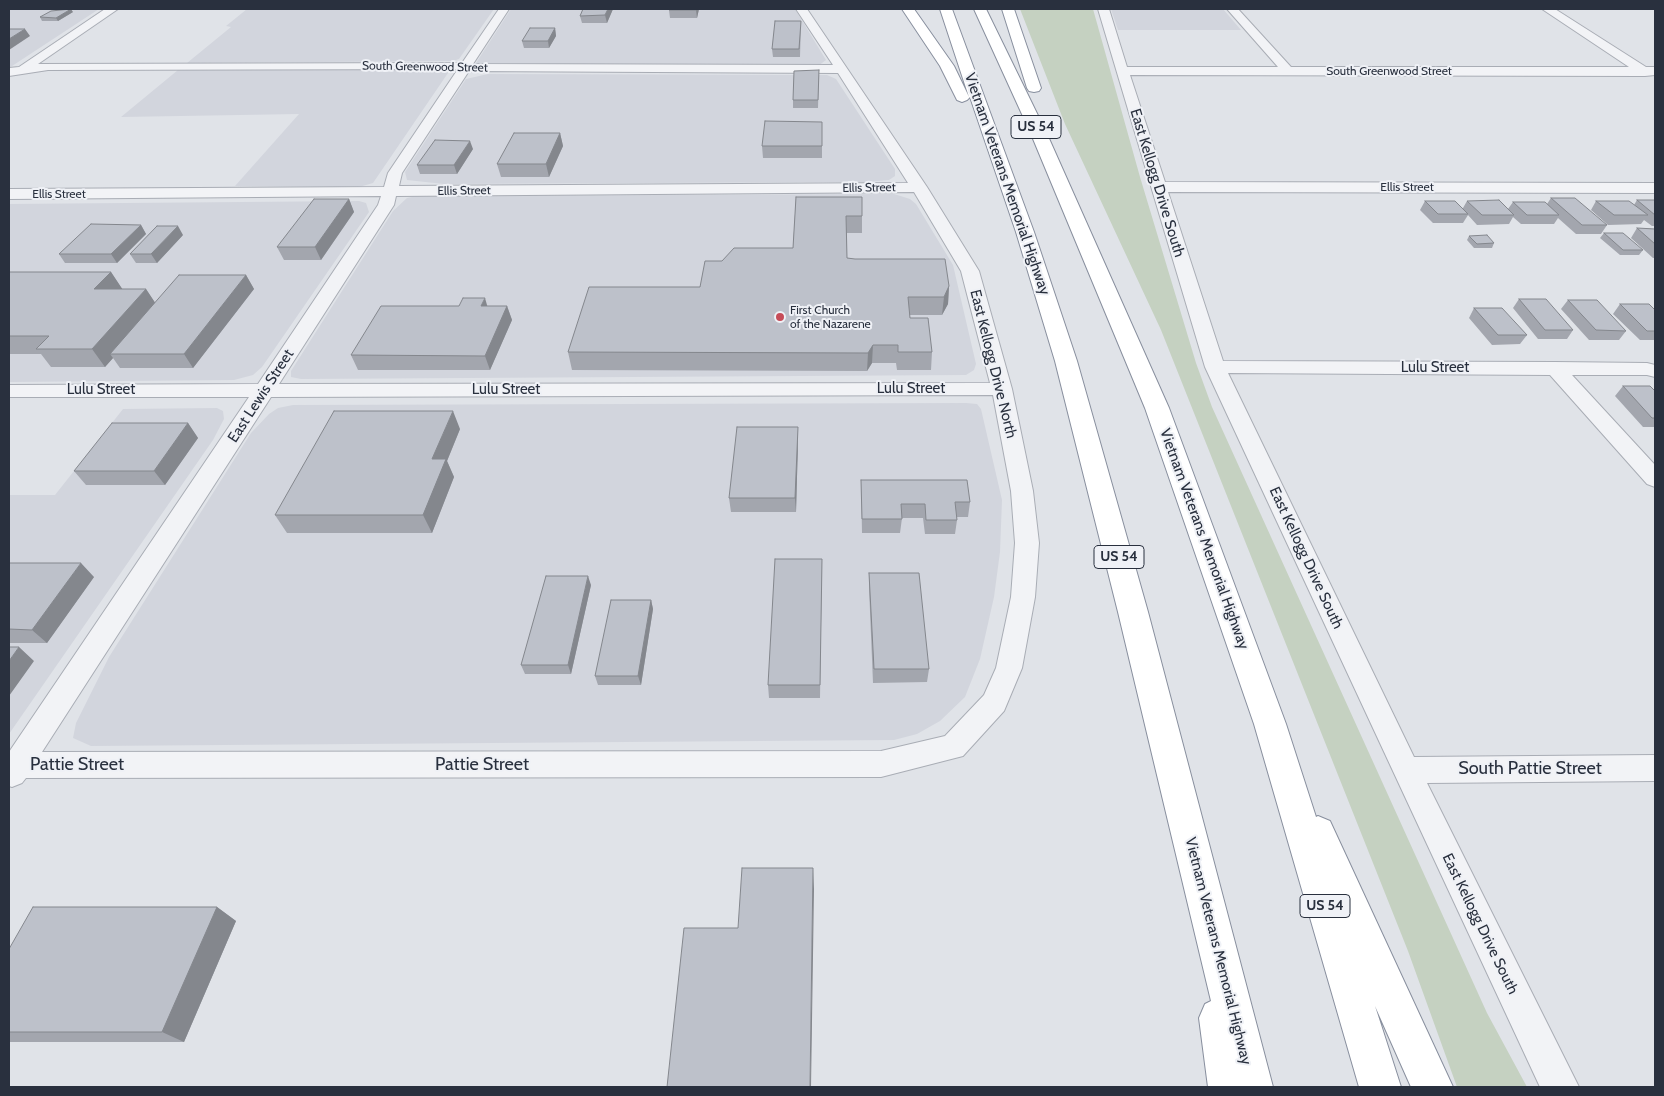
<!DOCTYPE html>
<html>
<head>
<meta charset="utf-8">
<style>
	body { margin:0 }
	#map { position:relative; width:1664px; height:1096px; overflow:hidden; background:#e0e3e8; font-family:Cabin,sans-serif }
	canvas { display:block }
	.frame { position:absolute; inset:0; border:10px solid #29303e; pointer-events:none }
</style>
</head>
<body>
<div id="map">
<canvas width="1664" height="1096"></canvas>
<div class="frame"></div>
</div>
<script>
const ctx = document.querySelector('canvas').getContext('2d');
ctx.lineJoin = 'round';
function fill(path, color) { ctx.fillStyle = color; ctx.fill(path, 'evenodd'); }
const toPath = rows => new Path2D(rows.map(r => 'M' + r).join(''));
function trace(path, color, width, dash) { ctx.strokeStyle = color; ctx.lineWidth = width; ctx.lineCap = dash ? 'butt' : 'round'; ctx.setLineDash(dash || []); ctx.stroke(path); }
function label(font, color, halo, rows, align = 'center') {
  ctx.font = font + ' Cabin,sans-serif'; ctx.lineWidth = 4; ctx.setLineDash([]); ctx.textBaseline = 'middle'; ctx.strokeStyle = halo; ctx.fillStyle = color; for (const [text, x, y, turn = 0] of rows) {
    ctx.save(); ctx.translate(x, y); ctx.rotate((+turn || 0) * Math.PI / 180); ctx.textAlign = isNaN(turn) ? turn : align; if (halo) ctx.strokeText(text, 0, 0); ctx.fillText(text, 0, 0); ctx.restore();
  }
}
fill(toPath([
	[9,9,99,9,9,68],
	[247,9,494,9,459,59,453,61,187,63,231,27,226,26],
	[511,9,795,9,826,60,818,66,482,65,476,63],
	[1111,9,1223,9,1241,30,1118,30],
	[178,70,443,70,448,71,448,73,373,183,359,187,235,186,299,114,121,117],
	[488,74,827,75,836,79,895,169,895,176,889,180,866,182,444,184,407,180,405,172,466,79],
	[894,194,910,199,916,204,953,265,976,364,974,370,966,375,301,379,291,377,291,371,393,211,407,198,416,196],
	[359,201,366,203,369,212,262,367,253,375,234,380,9,382,9,204],
	[966,403,977,404,981,409,1002,500,1000,552,994,597,980,659,965,697,940,721,917,734,894,740,91,746,73,738,76,723,109,657,251,433,269,414,278,408,293,405],
	[217,408,223,411,224,419,213,440,9,734,9,495,55,495,123,409]
]), '#d2d5dd');
fill(toPath([
	[1020,9,1093,9,1140,177,1196,363,1212,407,1487,1013,1527,1087,1457,1087,1408,951,1161,330,1065,124]
]), '#c5d1c1');
const minor = toPath([
	[105,9,118,9,38,64,462,63,499,9,509,9,473,64,833,65,796,9,807,9,927,187,979,271,1012,389,1033,491,1039,543,1035,597,1022,668,1004,711,963,756,881,777,26,778,22,783,12,787,9,786,9,752,249,397,9,397,9,385,258,384,378,205,381,196,9,199,9,189,384,187,388,173,458,69,48,70,9,76,9,68,19,67,105,9],
	[469,71,838,73,908,183,399,186,402,173,469,71],
	[914,192,961,271,990,383,279,384,394,205,396,196,914,192],
	[993,395,1011,491,1015,543,1011,597,996,668,984,695,945,736,881,751,42,752,271,397,993,395],
	[1098,9,1109,9,1127,67,1278,67,1227,9,1238,9,1291,67,1629,67,1542,9,1555,9,1646,67,1655,67,1655,75,1645,76,1130,75,1165,182,1655,183,1655,193,1168,192,1223,361,1555,362,1647,363,1655,365,1655,377,1647,375,1572,375,1655,465,1655,487,1647,484,1550,375,1228,373,1414,757,1655,755,1655,781,1427,783,1579,1087,1540,1087,1205,367,1098,9]
]);
const motorway = toPath([
	[902,9,914,9,954,66,969,97,940,9,952,9,1034,232,1077,361,1148,612,1273,1087,1208,1087,1199,1018,1205,1004,1211,1001,1118,612,1055,361,1016,232,970,97,967,100,962,102,957,100,940,66,902,9],
	[974,9,986,9,1047,134,1169,408,1286,724,1316,817,1318,816,1330,821,1453,1087,1411,1087,1375,1006,1401,1087,1359,1087,1254,724,1145,408,1031,134,974,9],
	[1002,9,1014,9,1041,88,1039,91,1034,92,1029,91,1027,88,1002,9]
]);
trace(minor, '#a9adb5', 2);
trace(motorway, '#888f9e', 2);
fill(minor, '#f2f3f6');
fill(motorway, '#fff');
fill(toPath([
	[583,9,613,9,607,23,582,23,580,16],
	[699,9,697,18,670,18,669,10],
	[73,12,58,21,42,21,40,17],
	[801,21,800,57,773,57,772,49],
	[555,28,556,36,549,48,524,48,522,41],
	[819,70,818,108,793,108,793,100],
	[822,122,822,158,763,158,762,146],
	[560,133,563,146,549,177,501,177,497,164],
	[473,149,457,174,420,174,417,165],
	[796,197,862,216,862,233,847,233,847,258,949,286,948,304,942,315,910,315,910,318,932,352,931,370,897,370,896,363,872,363,867,371,572,370,568,352,700,287,722,261,793,248],
	[1551,198,1607,225,1601,234,1576,234,1558,218,1554,224,1521,224,1513,217,1509,224,1477,225,1468,215,1463,223,1433,223,1420,210,1425,201,1463,208,1467,201,1508,209,1513,202,1547,204],
	[349,199,354,212,321,260,284,260,277,247],
	[1637,200,1655,200,1655,226,1652,226,1644,220,1641,224,1608,225,1591,210,1596,201,1634,205],
	[141,225,146,234,117,263,65,263,59,254],
	[1637,228,1655,229,1655,258,1653,258,1631,238],
	[1604,233,1643,250,1639,255,1620,255,1600,238],
	[183,235,157,263,136,263,130,254],
	[1469,236,1494,243,1492,248,1474,248,1467,240],
	[9,272,111,272,122,289,146,289,155,303,246,275,254,289,193,368,120,368,113,358,105,367,51,367,41,354,9,354],
	[1519,299,1573,330,1567,339,1538,339,1513,308],
	[1568,300,1626,331,1619,340,1589,340,1561,309],
	[1620,304,1655,310,1655,340,1640,340,1613,314],
	[487,306,507,306,512,320,490,370,358,370,351,355],
	[1474,308,1527,335,1520,344,1492,345,1469,318],
	[1623,386,1655,391,1655,427,1643,427,1615,396],
	[188,423,198,438,165,485,86,485,74,471],
	[460,429,447,461,454,477,432,533,287,533,275,515],
	[798,441,796,512,731,512,729,498],
	[861,480,970,502,968,517,957,517,957,520,955,534,925,534,923,518,902,518,900,533,862,533],
	[822,559,820,698,769,698,768,685],
	[9,563,94,577,47,643,9,643],
	[869,573,929,669,927,682,873,683,869,587],
	[591,585,571,674,525,674,521,665],
	[651,600,653,609,641,685,598,685,595,676],
	[217,907,236,921,184,1042,9,1042,9,949]
]), '#a3a6ae');
fill(toPath([
	[71,9,73,12,58,21,56,18],
	[608,9,613,9,607,23,605,15],
	[696,9,699,9,697,18,696,10],
	[555,28,556,36,549,48,548,41],
	[25,29,30,36,9,50,9,39],
	[560,133,563,146,549,177,546,164],
	[470,141,473,149,457,174,454,165],
	[349,199,354,212,321,260,315,247],
	[141,225,146,234,117,263,111,254],
	[178,226,183,235,157,263,151,254],
	[111,272,123,290,94,289],
	[246,275,254,289,193,368,184,354],
	[949,286,948,304,942,315,944,297],
	[146,289,158,307,110,354,113,358,105,367,92,349],
	[485,298,489,312,481,306],
	[507,306,512,320,490,370,485,356],
	[873,345,872,363,867,371,868,353],
	[453,411,460,429,447,461,454,477,432,533,423,515,432,459],
	[188,423,198,438,165,485,154,471],
	[798,427,798,441,796,512,795,498],
	[81,563,94,577,47,643,32,630],
	[588,576,591,585,571,674,568,665],
	[651,600,653,609,641,685,638,676],
	[19,647,34,661,9,696,9,661],
	[813,868,814,889,811,1087,810,1087],
	[217,907,236,921,184,1042,162,1032]
]), '#84878d');
const building = toPath([
	[71,9,56,18,40,17,51,11,71,9],
	[583,9,608,9,605,15,580,16,583,9],
	[670,9,696,9,696,10,669,10,670,9],
	[775,21,801,21,799,49,772,49,775,21],
	[530,28,555,28,548,41,522,41,530,28],
	[9,29,25,29,9,39,9,29],
	[819,70,818,100,793,100,794,71,819,70],
	[765,121,822,122,822,146,762,146,765,121],
	[514,133,560,133,546,164,497,164,514,133],
	[435,140,470,141,454,165,417,165,435,140],
	[796,197,862,197,862,216,846,216,847,258,855,259,945,259,949,286,944,297,908,297,910,318,928,318,932,352,898,352,898,345,873,345,868,353,568,352,589,287,700,287,705,261,722,261,734,248,793,248,796,197],
	[1551,198,1575,198,1607,225,1582,225,1551,198],
	[314,199,349,199,315,247,277,247,314,199],
	[1499,200,1514,215,1482,215,1467,201,1499,200],
	[1637,200,1655,200,1655,215,1637,200],
	[1425,201,1455,201,1468,214,1438,214,1425,201],
	[1596,201,1629,201,1648,215,1614,215,1596,201],
	[1513,202,1545,202,1559,215,1527,215,1513,202],
	[91,224,141,225,111,254,59,254,91,224],
	[157,226,178,226,151,254,130,254,157,226],
	[1637,228,1655,229,1655,244,1637,228],
	[1604,233,1623,233,1643,250,1623,250,1604,233],
	[1487,235,1494,243,1477,244,1469,236,1487,235],
	[9,272,111,272,94,289,146,289,92,349,36,349,49,336,9,336,9,272],
	[179,275,246,275,184,354,110,354,179,275],
	[463,298,485,298,481,306,507,306,485,356,351,355,381,306,459,306,463,298],
	[1519,299,1546,299,1573,330,1545,330,1519,299],
	[1568,300,1597,300,1626,331,1596,330,1568,300],
	[1620,304,1649,304,1655,310,1655,331,1647,331,1620,304],
	[1474,308,1502,308,1527,335,1498,335,1474,308],
	[1623,386,1650,386,1655,391,1655,418,1652,418,1623,386],
	[334,411,453,411,432,459,446,459,423,515,275,515,334,411],
	[112,423,188,423,154,471,74,471,112,423],
	[737,427,798,427,795,498,729,498,737,427],
	[861,480,967,480,970,502,955,502,957,520,926,520,925,504,901,504,902,519,862,519,861,480],
	[775,559,822,559,820,685,768,685,775,559],
	[9,563,81,563,32,630,9,629,9,563],
	[869,573,919,573,929,669,874,669,869,573],
	[546,576,588,576,568,665,521,665,546,576],
	[611,600,651,600,638,676,595,676,611,600],
	[9,647,19,647,9,661,9,647],
	[742,868,813,868,810,1087,667,1087,684,928,738,928,742,868],
	[33,907,217,907,162,1032,9,1032,9,949,33,907]
]);
fill(building, '#bdc1ca');
trace(building, '#84878d', 1);
for (const [x, y, r, color] of [
	[780,317,5,"#c64c58"]
]) { const dot = new Path2D(); dot.arc(x, y, r, 0, 2 * Math.PI); ctx.fillStyle = color; ctx.fill(dot); trace(dot, '#eff1f6', 2); }
label('12px', '#29303e', '#eff1f6', [
	["South Greenwood Street",425,67,1],
	["South Greenwood Street",1389,71],
	["Ellis Street",1407,187],
	["Ellis Street",869,188,-1],
	["Ellis Street",464,191,-1],
	["Ellis Street",59,194]
]);
label('12px', '#29303e', '#eff1f6', [
	["First Church",790,310],
	["of the Nazarene",790,324]
], 'left');
for (const [x, y, w] of [
	[1036,127,50],
	[1119,557,50],
	[1325,906,50]
]) { const box = new Path2D(); box.roundRect(x - w / 2, y - 11.5, w, 23, 4); ctx.fillStyle = '#eff1f6'; ctx.fill(box); trace(box, '#29303e', 1); }
label('bold 14px', '#29303e', null, [
	["US 54",1036,127],
	["US 54",1119,557],
	["US 54",1325,906]
]);
label('15px', '#29303e', '#eff1f6', [
	["East Kellogg Drive South",1157,183,73],
	["Vietnam Veterans Memorial Highway",1007,184,71],
	["East Kellogg Drive North",993,364,76],
	["Lulu Street",1435,368],
	["Lulu Street",911,389],
	["Lulu Street",101,390],
	["Lulu Street",506,390],
	["East Lewis Street",261,396,-57],
	["Vietnam Veterans Memorial Highway",1204,539,70],
	["East Kellogg Drive South",1306,558,65],
	["East Kellogg Drive South",1480,924,64],
	["Vietnam Veterans Memorial Highway",1218,951,76]
]);
label('18px', '#29303e', '#eff1f6', [
	["Pattie Street",77,765],
	["Pattie Street",482,765],
	["South Pattie Street",1530,769]
]);
</script>
</body>
</html>
